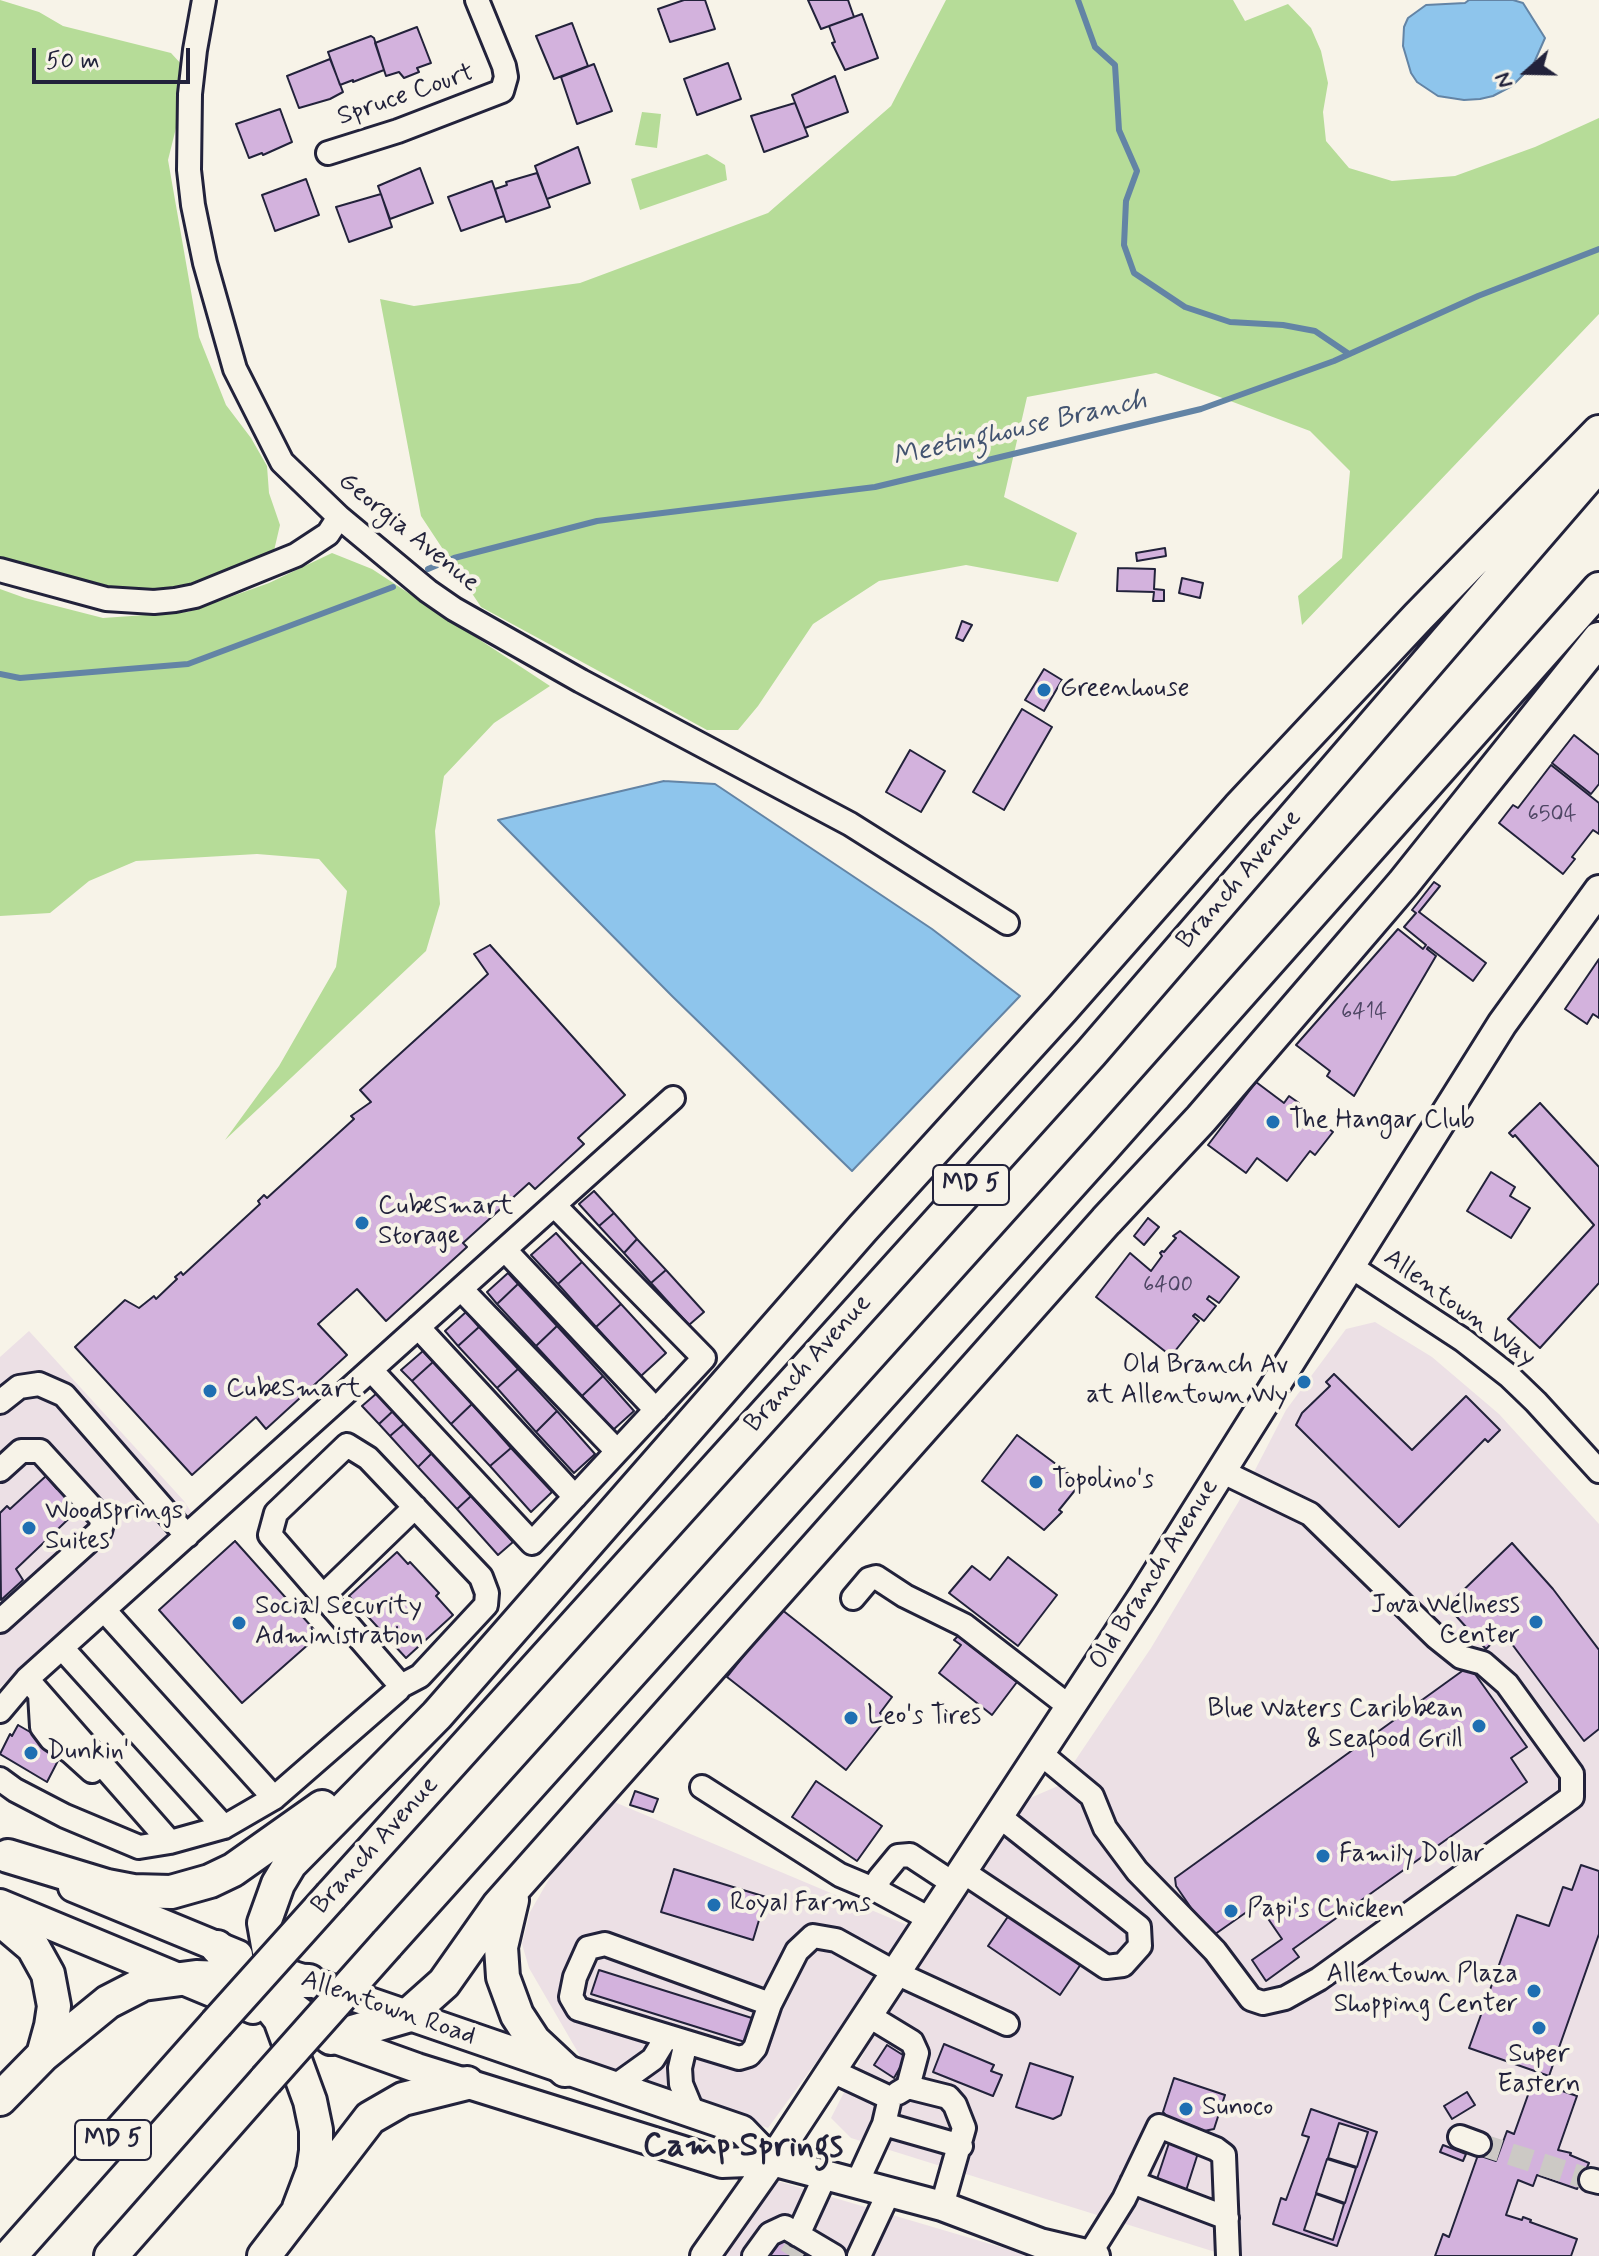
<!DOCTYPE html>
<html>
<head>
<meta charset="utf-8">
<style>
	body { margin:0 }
	#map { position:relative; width:1599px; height:2256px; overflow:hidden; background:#f7f3e8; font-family:Mynerve,sans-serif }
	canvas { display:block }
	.north { position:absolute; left:1487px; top:32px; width:80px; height:80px; -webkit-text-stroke:6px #f7f3e8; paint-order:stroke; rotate:250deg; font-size:22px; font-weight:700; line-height:32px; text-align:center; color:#22223b }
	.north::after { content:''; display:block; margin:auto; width:28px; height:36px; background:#22223b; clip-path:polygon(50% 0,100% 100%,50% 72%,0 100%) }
	.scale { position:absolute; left:32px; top:48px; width:158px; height:36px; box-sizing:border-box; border:4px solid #22223b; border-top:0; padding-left:10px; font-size:24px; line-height:28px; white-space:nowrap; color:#22223b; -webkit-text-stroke:6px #f7f3e8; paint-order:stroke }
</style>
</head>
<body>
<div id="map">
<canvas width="1599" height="2256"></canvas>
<div class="north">N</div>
<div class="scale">50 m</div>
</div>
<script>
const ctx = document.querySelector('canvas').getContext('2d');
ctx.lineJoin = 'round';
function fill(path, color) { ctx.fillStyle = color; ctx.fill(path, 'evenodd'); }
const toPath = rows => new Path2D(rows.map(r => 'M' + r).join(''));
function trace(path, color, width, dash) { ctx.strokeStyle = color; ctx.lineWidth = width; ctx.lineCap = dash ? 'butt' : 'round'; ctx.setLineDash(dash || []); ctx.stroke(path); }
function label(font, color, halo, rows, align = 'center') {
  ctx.font = font + ' Mynerve,sans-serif'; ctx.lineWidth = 8; ctx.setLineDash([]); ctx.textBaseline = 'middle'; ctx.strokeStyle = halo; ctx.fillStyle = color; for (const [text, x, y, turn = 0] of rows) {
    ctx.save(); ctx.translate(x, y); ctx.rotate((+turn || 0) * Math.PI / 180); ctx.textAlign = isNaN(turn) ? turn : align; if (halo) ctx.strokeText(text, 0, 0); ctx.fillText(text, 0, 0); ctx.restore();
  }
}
fill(toPath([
	[1375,1322,1432,1357,1499,1414,1599,1524,1599,2256,1228,2256,851,2138,831,2118,878,2025,933,1935,1030,1798,1058,1786,1151,1648,1239,1501,1286,1410,1346,1329],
	[29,1331,184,1501,194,1516,0,1687,0,1357],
	[612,1801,914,1928,768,2128,583,2061,529,1968,522,1944,530,1912,556,1867],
	[774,2180,1031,2256,721,2256]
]), '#ece0e5');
fill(toPath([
	[0,0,39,12,63,26,171,53,183,66,178,97,178,120,168,160,199,337,226,405,251,438,267,466,269,493,280,525,273,555,190,585,161,592,79,586,0,561],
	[946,0,1233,0,1245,21,1288,4,1311,28,1321,51,1328,83,1323,112,1326,141,1349,168,1392,181,1455,176,1535,147,1599,118,1599,314,1302,625,1298,596,1342,558,1350,471,1310,431,1156,373,1027,397,1004,497,1077,533,1058,582,966,565,879,581,813,624,758,706,738,730,707,730,481,607,421,516,380,299,414,306,580,283,768,213,891,106],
	[642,112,661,114,657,148,635,145],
	[707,154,725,165,727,180,640,210,631,179],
	[332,553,372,569,550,686,494,723,444,776,435,831,440,904,426,951,225,1140,279,1066,336,967,347,891,319,859,257,854,136,861,89,881,50,913,0,916,0,589,25,598,103,618,188,612,269,583]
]), '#b6dc98');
const water = toPath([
	[1469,0,1513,0,1523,3,1545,38,1533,65,1512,86,1493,96,1480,99,1464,100,1438,96,1417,82,1411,73,1403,46,1404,27,1408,18,1426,5,1465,3,1469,0],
	[664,781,715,784,932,929,1020,996,852,1171,672,996,498,820,664,781]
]);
fill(water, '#8ec5ec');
trace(water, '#6384a5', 2);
trace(toPath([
	[1078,0,1095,47,1115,65,1119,130,1137,171,1126,201,1124,245,1134,273,1185,307,1230,322,1283,325,1315,331,1349,354],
	[428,569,454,558,597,521,875,487,1201,409,1334,361,1478,296,1599,249],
	[0,674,20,678,188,664,393,587]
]), '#6384a5', 6);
const building = toPath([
	[684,0,705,0,715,29,670,42,658,9,684,0],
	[808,0,848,0,854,17,821,29,808,0],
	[862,14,878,58,845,70,832,43,835,42,829,26,862,14],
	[572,23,588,66,554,79,536,36,572,23],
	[417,27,431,63,417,68,419,72,404,78,399,72,386,76,375,43,417,27],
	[371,36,374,38,384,70,353,82,353,80,340,85,328,52,371,36],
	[330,59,343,92,330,99,299,108,287,76,330,59],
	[728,63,741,99,697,115,684,79,728,63],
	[594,64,612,111,577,124,561,77,594,64],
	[835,76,848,112,805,128,792,95,835,76],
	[795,103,808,136,764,152,751,116,795,103],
	[280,109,292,142,263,155,262,153,249,158,236,124,280,109],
	[578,147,590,183,547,199,535,166,578,147],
	[420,168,433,203,390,219,378,186,420,168],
	[537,173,550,207,506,222,495,189,507,185,506,182,537,173],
	[306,179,319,215,275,231,262,195,306,179],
	[492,181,504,216,461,231,448,197,492,181],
	[381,194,392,227,349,242,336,207,381,194],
	[1165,548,1166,556,1137,561,1136,553,1165,548],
	[1118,568,1155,569,1154,589,1164,590,1164,601,1153,601,1154,592,1117,591,1118,568],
	[1182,578,1203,583,1200,598,1179,593,1182,578],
	[962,621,972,625,963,641,956,638,962,621],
	[1044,669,1062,680,1044,711,1025,700,1044,669],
	[1022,709,1052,727,1004,810,973,792,1022,709],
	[1574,735,1599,755,1599,784,1591,794,1552,763,1574,735],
	[910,750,945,771,921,812,886,792,910,750],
	[1551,765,1599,803,1599,834,1593,830,1572,857,1575,859,1563,874,1499,823,1513,805,1518,808,1551,765],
	[1434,882,1440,886,1419,912,1486,963,1473,981,1428,947,1427,949,1436,956,1354,1096,1327,1076,1330,1071,1296,1045,1398,929,1423,949,1426,945,1404,927,1416,913,1412,910,1434,882],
	[490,945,625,1095,578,1138,584,1144,535,1189,529,1183,463,1243,467,1247,386,1321,357,1289,318,1324,347,1355,266,1429,256,1417,192,1475,75,1347,125,1300,139,1308,154,1296,156,1299,177,1279,175,1277,181,1272,183,1275,260,1204,258,1201,264,1195,267,1198,354,1119,351,1116,371,1102,360,1090,488,974,474,954,490,945],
	[1599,959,1599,1018,1593,1014,1587,1024,1565,1009,1599,959],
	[1256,1082,1284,1103,1289,1096,1299,1103,1293,1110,1297,1113,1302,1108,1333,1132,1315,1155,1310,1151,1287,1181,1257,1158,1246,1173,1208,1145,1256,1082],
	[1540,1103,1599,1167,1599,1283,1540,1348,1508,1319,1594,1225,1515,1135,1513,1137,1509,1133,1540,1103],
	[1491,1172,1515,1187,1510,1196,1530,1208,1511,1238,1467,1211,1491,1172],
	[594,1191,614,1213,599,1226,579,1204,594,1191],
	[614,1213,637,1239,624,1253,599,1226,614,1213],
	[1148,1218,1159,1227,1144,1245,1134,1236,1148,1218],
	[1180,1231,1239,1277,1219,1303,1209,1296,1207,1299,1216,1306,1204,1321,1195,1314,1193,1316,1199,1321,1171,1356,1096,1297,1130,1253,1151,1271,1162,1256,1160,1253,1162,1251,1164,1252,1176,1238,1173,1236,1180,1231],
	[556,1233,582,1262,558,1284,531,1255,556,1233],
	[637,1239,666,1270,651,1283,624,1253,637,1239],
	[582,1262,621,1304,596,1327,558,1284,582,1262],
	[666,1270,704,1312,689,1325,651,1283,666,1270],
	[508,1273,518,1284,497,1304,487,1292,508,1273],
	[518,1284,557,1326,536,1346,497,1304,518,1284],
	[621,1304,666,1353,641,1376,596,1327,621,1304],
	[466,1312,479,1327,458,1346,445,1331,466,1312],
	[557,1326,603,1376,582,1396,536,1346,557,1326],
	[479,1327,518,1369,497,1388,458,1346,479,1327],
	[423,1351,433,1362,412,1381,401,1370,423,1351],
	[433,1362,472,1404,451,1424,412,1381,433,1362],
	[518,1369,557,1411,536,1432,497,1388,518,1369],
	[1334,1374,1412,1450,1466,1396,1500,1430,1488,1442,1485,1439,1399,1527,1296,1425,1302,1413,1330,1386,1326,1382,1334,1374],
	[603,1376,634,1411,613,1430,582,1396,603,1376],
	[377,1393,393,1411,379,1424,362,1406,377,1393],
	[472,1404,511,1448,490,1466,451,1424,472,1404],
	[393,1411,405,1423,390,1436,379,1424,393,1411],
	[557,1411,595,1454,574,1473,536,1432,557,1411],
	[405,1423,432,1453,418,1467,390,1436,405,1423],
	[1017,1435,1084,1485,1080,1489,1076,1489,1059,1510,1062,1512,1044,1530,982,1481,1017,1435],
	[511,1448,552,1492,531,1512,490,1466,511,1448],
	[432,1453,471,1496,457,1509,418,1467,432,1453],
	[46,1476,57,1489,60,1486,80,1508,16,1569,23,1580,1,1600,0,1513,7,1506,10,1509,46,1476],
	[471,1496,513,1542,498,1555,457,1509,471,1496],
	[235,1541,319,1635,242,1703,159,1610,235,1541],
	[1512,1543,1553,1589,1599,1650,1599,1729,1584,1741,1503,1632,1486,1649,1447,1606,1512,1543],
	[397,1552,408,1564,410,1562,439,1593,436,1596,453,1615,406,1658,349,1596,397,1552],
	[1008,1557,1057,1595,1018,1646,949,1593,972,1566,990,1580,1008,1557],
	[781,1609,892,1697,880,1713,886,1719,846,1770,727,1677,781,1609],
	[958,1636,1017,1682,992,1715,939,1673,961,1645,954,1640,958,1636],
	[1465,1669,1475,1674,1527,1747,1511,1758,1527,1782,1293,1949,1299,1957,1266,1981,1252,1960,1282,1939,1258,1904,1211,1937,1176,1886,1175,1878,1465,1669],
	[18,1725,63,1751,47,1782,0,1754,10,1734,12,1736,18,1725],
	[816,1781,882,1826,857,1861,792,1817,816,1781],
	[635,1791,658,1799,653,1812,630,1805,635,1791],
	[1581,1865,1599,1871,1599,1934,1549,2076,1469,2048,1517,1915,1549,1926,1563,1887,1572,1890,1581,1865],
	[674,1869,766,1897,753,1940,661,1912,674,1869],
	[1009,1915,1081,1964,1060,1995,988,1946,1009,1915],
	[599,1970,755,2019,748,2043,591,1994,599,1970],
	[944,2044,994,2065,991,2071,1002,2075,993,2096,933,2072,944,2044],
	[887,2045,906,2057,894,2078,874,2065,887,2045],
	[1030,2063,1073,2077,1061,2115,1053,2119,1016,2107,1030,2063],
	[1174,2078,1225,2095,1214,2129,1204,2131,1169,2119,1163,2112,1174,2078],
	[1533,2081,1577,2096,1558,2150,1571,2153,1570,2155,1589,2163,1577,2189,1537,2175,1533,2186,1518,2180,1506,2215,1522,2220,1523,2217,1531,2220,1530,2222,1577,2239,1571,2256,1435,2256,1443,2234,1449,2237,1478,2155,1496,2161,1507,2131,1514,2134,1533,2081],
	[1467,2092,1475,2105,1452,2119,1444,2106,1467,2092],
	[1311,2109,1377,2132,1337,2246,1273,2224,1281,2198,1286,2200,1309,2137,1302,2135,1311,2109],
	[1339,2123,1368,2132,1357,2167,1328,2158,1339,2123],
	[1327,2159,1356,2168,1345,2203,1316,2193,1327,2159],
	[1316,2194,1344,2204,1333,2240,1304,2230,1316,2194],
	[1169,2143,1198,2153,1184,2197,1154,2188,1169,2143],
	[1443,2145,1466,2154,1463,2161,1440,2152,1443,2145],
	[780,2238,806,2256,767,2256,780,2238]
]);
fill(building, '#d3b2dd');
trace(building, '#22223b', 2);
trace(toPath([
	[1479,2144,1591,2180],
	[790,2256,795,2248]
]), '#ccc9c5', 22, [22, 11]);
const minor = toPath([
	[204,0,195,50,190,94,189,170,193,205,205,263,235,369,282,462,339,517,428,591,454,609,581,681,850,824,1007,923],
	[328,153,398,131,502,91,506,77,504,66,477,0],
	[0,570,106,599,154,602,175,600,195,596,296,555,328,534,339,517],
	[505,1250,656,1410],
	[1350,1266,1463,1340,1509,1376,1536,1402,1599,1471],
	[461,1289,617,1451],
	[418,1327,575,1497],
	[371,1370,532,1543,704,1358,554,1205],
	[0,1402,19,1387,39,1384,64,1395,187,1536],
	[0,1470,21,1451,40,1451,103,1520,100,1531,0,1621],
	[323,1596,415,1507],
	[853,1598,869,1579,876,1577,905,1596,964,1625,1070,1707],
	[104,1610,274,1798],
	[62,1648,224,1827],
	[27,1679,170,1842],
	[40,1694,42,1727,51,1739,71,1752,92,1771],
	[0,1711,27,1679,673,1098],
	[1040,1753,1092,1796,1105,1828,1137,1871,1215,1951,1251,1999,1263,2003,1285,1998,1319,1979,1572,1797,1572,1774,1507,1684,1483,1663,1461,1657,1436,1637,1310,1514,1221,1471],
	[0,1779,15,1790,65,1816,139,1847,170,1842,224,1827,274,1798,398,1690,401,1686,270,1535,276,1513,347,1445,368,1458,481,1577,487,1593,486,1605,420,1676,401,1686],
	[702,1787,840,1875,878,1891],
	[962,1871,1106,1967,1123,1965,1140,1946,1139,1927,999,1816],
	[930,1919,878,1891,879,1879,898,1856,910,1855,954,1884],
	[770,2004,755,2048,749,2055,739,2058,578,2009,571,1997,575,1977,588,1948,605,1944,770,2004,797,1951,813,1936,836,1940,894,1972,1007,2024],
	[866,2014,912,2042,917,2053,908,2087,898,2093],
	[686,2042,680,2068,681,2084,693,2113],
	[830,2070,890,2098,884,2124,856,2185],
	[614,2087,653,2059,667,2036],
	[908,2087,948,2097,955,2105,964,2128,942,2206],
	[884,2124,961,2146],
	[1460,2137,1479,2144],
	[1591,2180,1599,2182],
	[1132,2182,1227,2218],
	[798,2235,825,2176],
	[1089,2255,1124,2199,1159,2126,1216,2149,1224,2155,1228,2256],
	[754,2256,770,2234,785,2227,834,2256],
	[859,2256,889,2192]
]);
const major = toPath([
	[73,1887,238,1955],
	[0,1904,253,2009],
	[288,1974,742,2130,772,2161],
	[322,2034,417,2068,722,2163,772,2161,942,2206,1040,2243,1095,2256],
	[705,2256,772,2161,1143,1596,1502,1024,1599,890]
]);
const highway = toPath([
	[1599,432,1418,617,1239,808,1062,1009,863,1228,437,1715,290,1864,278,1884,264,1923,274,1980,290,2007,331,2038,407,2016,444,1983,499,1905,1106,1221,1201,1119,1349,947,1403,884,1599,639],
	[8,1856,107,1886,133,1891,171,1892,210,1881,233,1870,322,1807],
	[331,1896,1091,1053,1599,464],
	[512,1900,501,1947,503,1977,517,2015,534,2041,565,2070],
	[0,1919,33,1947,48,1974,54,2006,51,2026,43,2055],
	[387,1944,1102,1149,1599,589],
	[217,1947,248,1979,280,2019,310,2101,316,2130,316,2151,313,2171,299,2208],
	[0,2099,43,2055,108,2002,143,1984,196,1977,309,1981],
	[10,2256,216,2024],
	[111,2256,266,2080],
	[264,2256,370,2118,403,2099,467,2083]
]);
trace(minor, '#22223b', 28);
trace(major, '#22223b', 34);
trace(highway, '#22223b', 38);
trace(minor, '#f7f3e8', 22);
trace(major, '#f7f3e8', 28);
trace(highway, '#f7f3e8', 32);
const highwayBridge = toPath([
	[216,2024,331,1896],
	[266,2080,387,1944]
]);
trace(highwayBridge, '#22223b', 38, []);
trace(highwayBridge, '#f7f3e8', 32);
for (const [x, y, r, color] of [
	[1044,690,8,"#1f6fb2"],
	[1273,1122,8,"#1f6fb2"],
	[362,1223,8,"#1f6fb2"],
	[1304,1382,8,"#1f6fb2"],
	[210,1391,8,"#1f6fb2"],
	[1036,1482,8,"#1f6fb2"],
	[29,1528,8,"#1f6fb2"],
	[1536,1622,8,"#1f6fb2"],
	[239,1623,8,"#1f6fb2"],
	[851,1718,8,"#1f6fb2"],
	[1479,1726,8,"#1f6fb2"],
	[31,1753,8,"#1f6fb2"],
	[1323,1856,8,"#1f6fb2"],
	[714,1905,8,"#1f6fb2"],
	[1231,1911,8,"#1f6fb2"],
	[1534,1991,8,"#1f6fb2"],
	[1539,2028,8,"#1f6fb2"],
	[1186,2109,8,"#1f6fb2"]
]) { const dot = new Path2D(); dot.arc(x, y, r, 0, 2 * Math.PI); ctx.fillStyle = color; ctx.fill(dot); trace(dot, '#f7f3e8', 3); }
label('22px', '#4e4664', null, [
	["6504",1552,815],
	["6414",1364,1013],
	["6400",1168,1286]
]);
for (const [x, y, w] of [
	[971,1185,76],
	[113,2140,76]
]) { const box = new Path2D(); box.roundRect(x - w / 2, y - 20, w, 40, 6); ctx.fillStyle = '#f7f3e8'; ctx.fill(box); trace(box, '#22223b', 2); }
label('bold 24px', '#22223b', null, [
	["MD 5",971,1185],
	["MD 5",113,2140]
]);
label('26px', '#22223b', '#f7f3e8', [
	["Spruce Court",406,96,-19],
	["Georgia Avenue",408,533,39],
	["Branch Avenue",1240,880,-49],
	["Allentown Way",1459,1309,36],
	["Branch Avenue",809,1364,-48],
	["Old Branch Avenue",1155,1575,-58],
	["Branch Avenue",376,1846,-48],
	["Allentown Road",388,2009,19]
]);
label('26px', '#22223b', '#f7f3e8', [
	["Greenhouse",1060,690],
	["The Hangar Club",1289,1122],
	["CubeSmart",378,1208],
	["Storage",378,1238],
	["Old Branch Av",1288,1367,"right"],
	["at Allentown Wy",1288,1397,"right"],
	["CubeSmart",226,1391],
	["Topolino's",1052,1482],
	["Woodsprings",45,1513],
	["Suites",45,1543],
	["Jova Wellness",1520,1607,"right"],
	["Center",1520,1637,"right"],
	["Social Security",255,1608],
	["Administration",255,1638],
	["Blue Waters Caribbean",1463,1711,"right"],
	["& Seafood Grill",1463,1741,"right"],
	["Leo's Tires",867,1718],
	["Dunkin'",47,1753],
	["Family Dollar",1339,1856],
	["Royal Farms",730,1905],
	["Papi's Chicken",1247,1911],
	["Allentown Plaza",1518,1976,"right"],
	["Shopping Center",1518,2006,"right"],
	["Super",1539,2056,"center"],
	["Eastern",1539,2086,"center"],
	["Sunoco",1202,2109]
], 'left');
label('italic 28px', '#425370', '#f7f3e8', [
	["Meetinghouse Branch",1020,430,-13]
]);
label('bold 34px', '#22223b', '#f7f3e8', [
	["Camp Springs",743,2148]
]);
</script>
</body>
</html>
